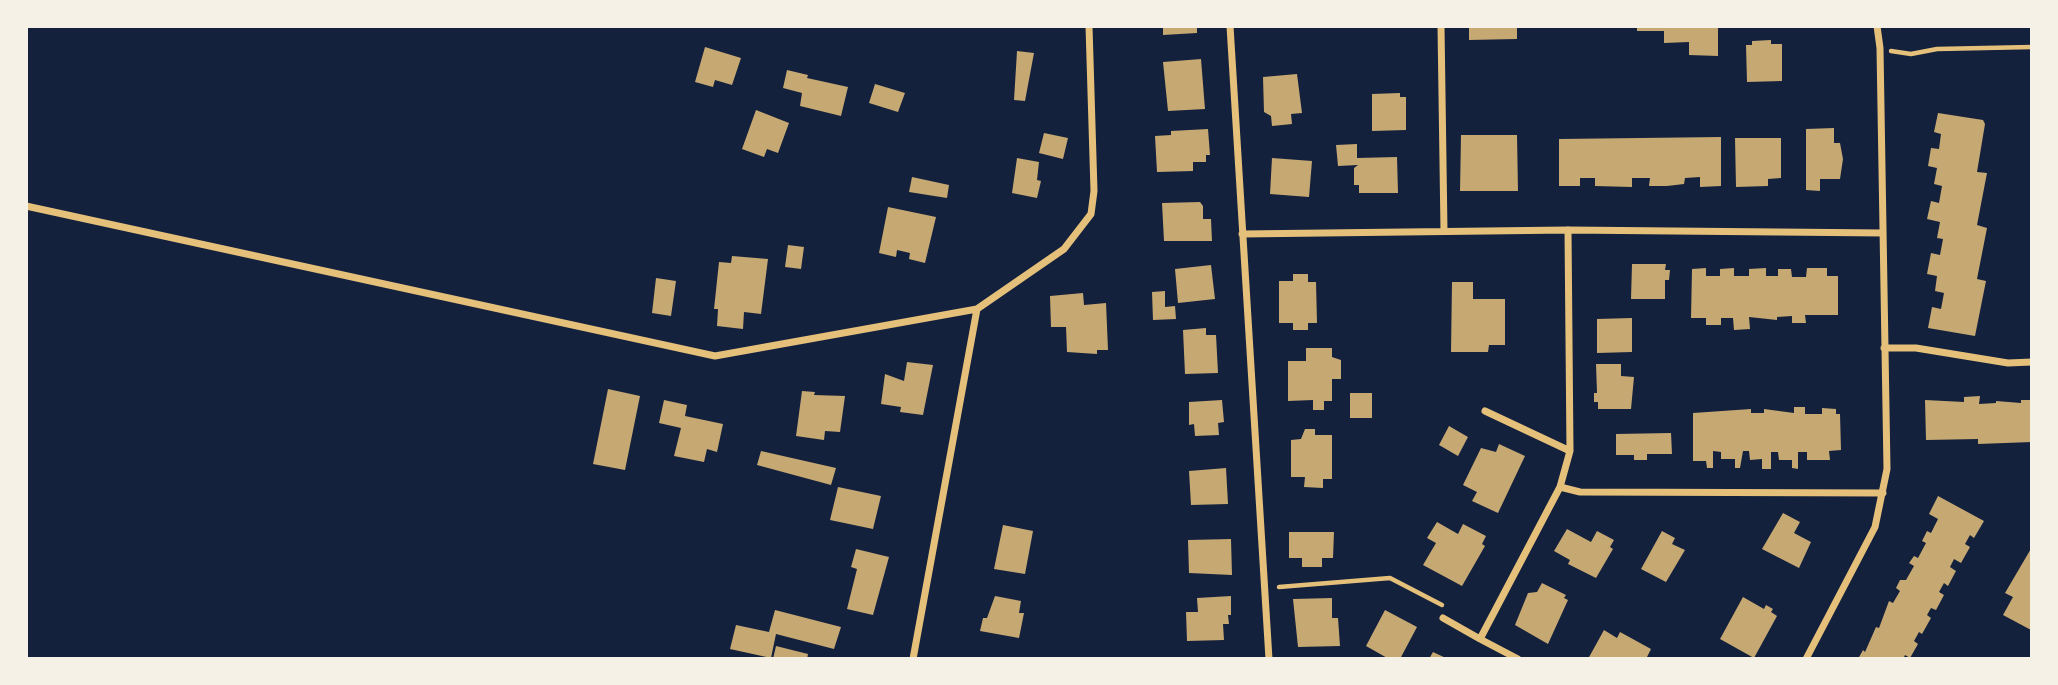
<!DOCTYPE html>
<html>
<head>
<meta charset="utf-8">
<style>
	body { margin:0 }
	#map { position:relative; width:2058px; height:685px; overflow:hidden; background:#14213d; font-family:Karla,sans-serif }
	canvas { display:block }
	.frame { position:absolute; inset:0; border:28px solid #f6f1e7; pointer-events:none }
</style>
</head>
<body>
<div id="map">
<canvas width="2058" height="685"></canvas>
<div class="frame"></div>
</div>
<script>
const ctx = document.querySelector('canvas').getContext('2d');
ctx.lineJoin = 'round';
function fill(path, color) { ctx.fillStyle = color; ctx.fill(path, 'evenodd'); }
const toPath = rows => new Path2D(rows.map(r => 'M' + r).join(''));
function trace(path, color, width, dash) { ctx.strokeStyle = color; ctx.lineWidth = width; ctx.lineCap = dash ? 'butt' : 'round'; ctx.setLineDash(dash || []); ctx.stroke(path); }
fill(toPath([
	[1163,26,1197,26,1197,33,1163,35],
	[1469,26,1517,26,1517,39,1469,40],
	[1637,26,1718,26,1718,56,1689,55,1689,42,1664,43,1664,31,1637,31],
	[1771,40,1771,44,1782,44,1782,81,1747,82,1746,45,1752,45,1752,41],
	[705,47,741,58,732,85,715,80,713,87,695,82],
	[1017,51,1034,53,1025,101,1014,100],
	[1201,59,1205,109,1168,111,1163,62],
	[787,70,808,75,807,78,848,87,841,116,800,106,802,93,783,88],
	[1297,74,1302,113,1291,114,1292,124,1272,126,1271,116,1264,112,1263,77],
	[875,84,905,93,898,112,869,103],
	[1400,93,1400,97,1406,97,1406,130,1372,131,1372,94],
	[756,110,789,123,778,153,767,149,764,157,742,149],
	[1938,113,1983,120,1985,124,1977,172,1987,173,1977,225,1987,228,1977,279,1986,281,1975,336,1928,328,1932,307,1941,309,1944,293,1935,291,1937,276,1927,274,1931,253,1940,255,1943,239,1937,238,1940,222,1927,219,1931,201,1939,203,1942,186,1934,184,1937,168,1928,166,1931,148,1939,149,1941,134,1934,132],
	[1834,128,1834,143,1840,143,1843,159,1840,179,1820,179,1820,191,1806,190,1806,129],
	[1208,129,1210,155,1206,155,1206,162,1193,162,1193,171,1157,172,1155,136,1171,135,1171,131],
	[1044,133,1068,138,1063,159,1039,153],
	[1461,135,1517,135,1518,191,1460,191],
	[1721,137,1721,186,1700,187,1700,177,1685,178,1684,184,1667,186,1649,186,1650,178,1632,178,1632,187,1595,186,1595,178,1580,178,1580,186,1559,186,1559,139],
	[1735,138,1781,138,1781,178,1768,179,1768,186,1736,187],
	[1357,144,1357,158,1397,157,1398,193,1359,193,1359,185,1354,185,1354,168,1358,165,1338,166,1336,145],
	[1017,158,1039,162,1037,180,1041,181,1037,198,1012,193],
	[1272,158,1312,161,1309,197,1270,194],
	[912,177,949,185,947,198,909,192],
	[1200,202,1203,206,1203,219,1211,219,1212,241,1164,241,1162,203],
	[888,207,936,217,925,263,909,259,910,253,897,250,896,257,879,253],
	[788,245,804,247,801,269,785,267],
	[732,256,768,259,761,314,744,312,743,329,717,326,718,309,714,309,719,262,731,263],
	[1632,264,1666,264,1665,270,1670,270,1669,280,1665,280,1665,299,1631,299],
	[1211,265,1215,299,1178,303,1175,269],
	[1706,268,1706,276,1720,276,1720,269,1734,268,1734,276,1749,276,1749,269,1766,268,1766,276,1778,276,1778,269,1791,269,1792,277,1806,277,1807,268,1827,268,1827,276,1838,276,1838,315,1805,315,1806,323,1792,323,1792,316,1777,317,1777,320,1749,317,1750,329,1734,330,1733,318,1721,318,1721,325,1706,325,1706,318,1691,318,1692,269],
	[1293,274,1308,274,1308,282,1316,282,1317,323,1308,323,1308,330,1293,330,1293,323,1279,323,1279,281,1293,281],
	[656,278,676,281,671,316,652,313],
	[1452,282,1473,282,1473,299,1505,299,1505,345,1489,345,1488,352,1451,352],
	[1165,291,1165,307,1175,306,1176,319,1153,320,1152,292],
	[1083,293,1084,305,1106,303,1108,350,1097,350,1097,354,1067,352,1066,327,1051,327,1050,296],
	[1632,318,1632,352,1597,353,1597,319],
	[1206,328,1206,335,1216,335,1218,373,1185,374,1183,330],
	[1306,348,1332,348,1332,357,1341,360,1341,379,1332,379,1332,401,1324,401,1324,410,1313,410,1313,400,1288,401,1288,361,1306,361],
	[907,362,933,365,923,415,900,412,901,407,881,404,885,374,904,381],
	[1596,364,1621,364,1621,376,1634,377,1631,409,1598,409,1598,402,1594,402,1594,393,1597,393],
	[608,389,640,396,625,470,593,464],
	[802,391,815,392,814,395,845,396,840,432,825,431,824,440,796,436],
	[1350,393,1372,393,1372,418,1350,418],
	[1980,396,1979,404,1996,403,1996,401,2021,403,2021,400,2032,400,2032,442,1978,444,1978,439,1926,440,1925,400,1964,402,1964,397],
	[664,400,687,405,685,416,723,424,717,452,707,449,704,462,674,456,681,428,659,423],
	[1222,400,1224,422,1218,423,1219,435,1195,436,1194,424,1189,425,1189,402],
	[1794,407,1805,407,1805,414,1822,414,1822,408,1836,409,1836,414,1840,414,1841,450,1829,451,1830,460,1807,460,1807,452,1798,452,1798,469,1792,468,1792,460,1779,460,1778,452,1771,452,1771,469,1762,469,1762,459,1750,460,1749,451,1743,451,1740,468,1735,468,1735,459,1721,459,1721,452,1713,451,1713,468,1707,468,1706,461,1693,461,1693,413,1751,409,1751,413,1764,413,1764,409,1794,413],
	[1449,426,1468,437,1458,456,1439,445],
	[1305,429,1315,429,1315,435,1332,435,1332,479,1323,479,1323,488,1304,487,1305,477,1291,477,1291,440,1301,439],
	[1671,433,1672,454,1647,454,1647,460,1634,460,1634,455,1616,455,1616,434],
	[1499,444,1525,456,1498,513,1472,501,1477,492,1463,485,1481,448,1496,452],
	[761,451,836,468,831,485,757,465],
	[1226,468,1228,504,1191,505,1189,471],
	[838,487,881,496,873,529,830,520],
	[1938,496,1984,521,1974,538,1970,535,1965,544,1970,547,1961,563,1954,559,1950,567,1956,571,1948,586,1944,583,1939,592,1944,595,1936,610,1931,608,1927,615,1931,618,1922,634,1919,632,1914,641,1918,644,1910,658,1905,655,1903,659,1858,659,1863,650,1865,652,1876,627,1879,628,1889,601,1893,603,1900,591,1896,588,1900,580,1906,580,1914,566,1909,563,1914,556,1918,558,1926,543,1922,541,1927,531,1931,533,1938,519,1929,514],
	[1783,513,1800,522,1794,533,1811,542,1799,568,1762,549],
	[1437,522,1458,534,1463,524,1486,536,1482,544,1485,546,1462,586,1423,565,1436,543,1427,538],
	[1003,525,1033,531,1025,574,994,569],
	[1567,529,1591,542,1597,531,1614,540,1610,547,1613,549,1596,578,1568,564,1570,560,1554,551],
	[1662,531,1675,538,1672,544,1685,550,1666,582,1641,569],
	[1289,532,1334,532,1333,558,1322,558,1322,567,1302,567,1302,558,1289,558],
	[1231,539,1232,575,1189,573,1188,540],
	[2032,547,2032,628,2031,630,2003,615,2013,597,2005,593],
	[856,549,889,557,873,615,847,609,857,569,851,567],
	[1542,583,1566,595,1564,598,1568,600,1548,644,1515,625,1528,593,1537,592],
	[995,596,1021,601,1019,613,1024,613,1019,638,980,631,983,618,987,618],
	[1231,596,1231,615,1228,615,1229,624,1223,624,1224,640,1187,641,1186,612,1198,612,1197,598],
	[1743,597,1764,609,1766,605,1773,609,1771,612,1777,616,1754,658,1720,639],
	[1332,598,1332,618,1338,618,1340,646,1298,647,1293,599],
	[775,610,841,627,834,649,776,634,771,658,730,649,736,625,769,632],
	[1385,610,1417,627,1400,659,1389,659,1366,646],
	[1604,630,1617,638,1620,632,1651,649,1646,659,1588,659],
	[776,646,808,654,807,659,773,659],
	[1433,652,1448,659,1429,659]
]), '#c6a872');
trace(toPath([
	[1891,51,1911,54,1937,49,2032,47],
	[1279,587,1390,578,1442,605]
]), '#e5c07b', 4.5);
trace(toPath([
	[1230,26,1269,659],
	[1441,26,1444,231],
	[26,206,715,356,977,309],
	[1242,234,1568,230,1883,233],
	[1884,348,1916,348,2008,363,2032,362],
	[1485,411,1570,451],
	[1560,487,1580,492,1883,493],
	[1443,618,1480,639],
	[913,659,977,309,1064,249,1091,214,1094,191,1089,26],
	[1518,659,1480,639,1560,487,1570,451,1568,230],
	[1806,659,1875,527,1887,469,1880,48,1877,26]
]), '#e5c07b', 7);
</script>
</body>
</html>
